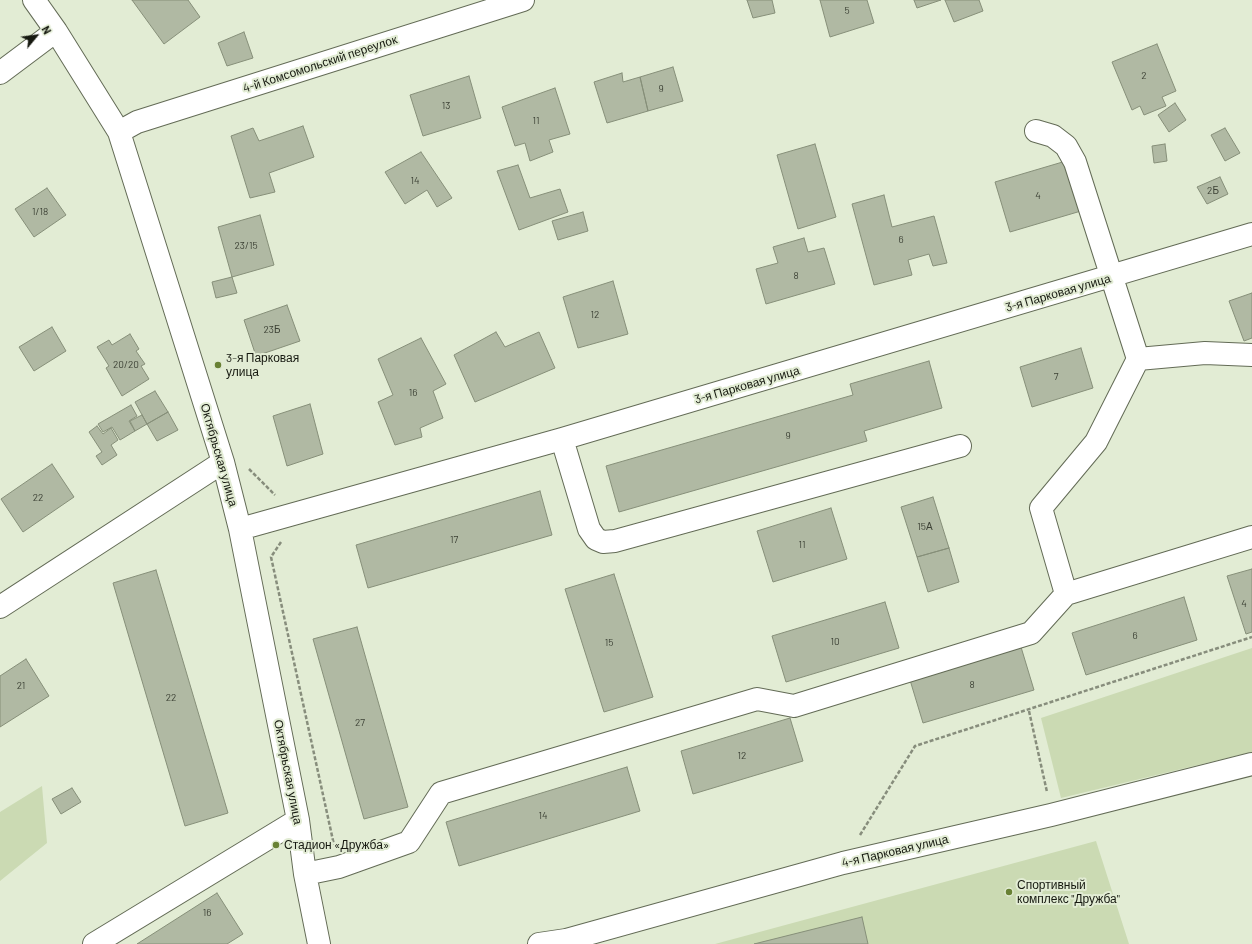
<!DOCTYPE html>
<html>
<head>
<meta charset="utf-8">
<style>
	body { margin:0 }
	#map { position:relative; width:1252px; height:944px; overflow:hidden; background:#e2ecd4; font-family:Barlow,sans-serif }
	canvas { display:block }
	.north { position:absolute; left:16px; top:16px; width:40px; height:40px; -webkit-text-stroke:3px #e2ecd4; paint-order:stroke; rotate:61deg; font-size:11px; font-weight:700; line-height:16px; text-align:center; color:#161910 }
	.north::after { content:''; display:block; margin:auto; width:14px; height:18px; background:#161910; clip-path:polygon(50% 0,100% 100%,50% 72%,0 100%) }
</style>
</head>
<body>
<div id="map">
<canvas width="1252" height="944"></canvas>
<div class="north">N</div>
</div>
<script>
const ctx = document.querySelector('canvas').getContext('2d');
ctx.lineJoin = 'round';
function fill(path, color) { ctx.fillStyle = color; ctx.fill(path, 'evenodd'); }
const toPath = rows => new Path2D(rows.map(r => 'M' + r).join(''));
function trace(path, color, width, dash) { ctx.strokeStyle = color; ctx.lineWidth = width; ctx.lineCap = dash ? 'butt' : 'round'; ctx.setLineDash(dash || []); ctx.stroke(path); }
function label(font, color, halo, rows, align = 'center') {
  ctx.font = font + ' Barlow,sans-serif'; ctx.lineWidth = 4; ctx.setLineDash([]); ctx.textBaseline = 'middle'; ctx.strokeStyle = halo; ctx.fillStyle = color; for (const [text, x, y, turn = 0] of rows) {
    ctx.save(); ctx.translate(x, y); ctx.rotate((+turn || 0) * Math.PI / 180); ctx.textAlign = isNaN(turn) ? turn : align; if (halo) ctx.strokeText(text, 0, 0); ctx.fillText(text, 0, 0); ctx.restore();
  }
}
fill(toPath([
	[1252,648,1252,752,1061,798,1041,718],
	[42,786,47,843,0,881,0,812],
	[1096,841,1129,944,715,944]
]), '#cbdab3');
const building = toPath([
	[132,0,188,0,200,17,164,44,132,0],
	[747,0,772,0,775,13,753,18,747,0],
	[820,0,867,0,874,23,830,37,820,0],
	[914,0,941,0,917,8,914,0],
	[945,0,979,0,983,11,954,22,945,0],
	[244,32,253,58,227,66,218,43,244,32],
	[1157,44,1176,91,1162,97,1166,106,1144,115,1140,106,1132,110,1112,62,1157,44],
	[673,67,683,101,648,111,640,77,673,67],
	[622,73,623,82,640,77,648,111,607,123,594,82,622,73],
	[469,76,481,118,423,136,410,95,469,76],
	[555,88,570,134,549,140,553,152,530,161,525,143,515,146,502,107,555,88],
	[1175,103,1186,120,1169,132,1158,115,1175,103],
	[303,126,314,157,269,173,275,192,250,198,231,136,253,128,259,141,303,126],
	[1225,128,1240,153,1225,161,1211,135,1225,128],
	[815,144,836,217,798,229,777,155,815,144],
	[1165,144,1167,161,1154,163,1152,146,1165,144],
	[421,152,452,198,437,207,427,190,405,204,385,172,421,152],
	[1066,161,1081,211,1010,232,995,182,1066,161],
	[518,165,530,198,560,189,568,212,519,230,497,171,518,165],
	[1220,177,1228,194,1207,204,1197,187,1220,177],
	[47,188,66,215,34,237,15,209,47,188],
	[884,195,892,227,934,216,947,263,933,266,929,254,908,260,912,275,874,285,852,204,884,195],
	[583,212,588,231,558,240,552,221,583,212],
	[260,215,274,265,232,277,218,227,260,215],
	[804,238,808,252,824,248,835,284,766,304,756,269,778,263,773,247,804,238],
	[232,277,237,293,216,298,212,282,232,277],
	[613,281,628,334,578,348,563,297,613,281],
	[1252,293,1252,338,1244,341,1229,301,1252,293],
	[287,305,300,341,256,356,244,320,287,305],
	[52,327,66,351,34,371,19,347,52,327],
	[496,332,505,347,539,332,555,368,475,402,454,355,496,332],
	[130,334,139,349,136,351,145,364,141,366,149,379,122,396,106,368,109,366,97,347,109,340,112,345,130,334],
	[421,338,446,384,433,391,443,418,420,428,422,437,395,445,378,402,393,395,378,359,421,338],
	[1081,348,1093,388,1032,407,1020,367,1081,348],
	[929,361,942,408,864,431,867,441,619,512,606,466,853,395,850,384,929,361],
	[155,391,168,412,147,424,135,402,155,391],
	[310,404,323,454,287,466,273,416,310,404],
	[131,405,137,416,129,421,135,431,120,440,112,427,103,432,98,424,131,405],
	[168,412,178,430,157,441,147,424,168,412],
	[142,415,147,424,135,431,130,421,142,415],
	[97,426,103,434,111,428,118,440,111,445,117,455,102,465,96,456,102,452,89,432,97,426],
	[52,464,74,497,23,532,1,499,52,464],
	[540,491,552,535,368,588,356,545,540,491],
	[933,497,949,548,917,557,901,507,933,497],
	[831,508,847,559,773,582,757,531,831,508],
	[949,548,959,582,928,592,917,557,949,548],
	[1252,569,1252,632,1246,634,1227,576,1252,569],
	[156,570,228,813,185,826,113,583,156,570],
	[614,574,653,697,604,712,565,589,614,574],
	[1184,597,1197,640,1086,675,1072,633,1184,597],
	[885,602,899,648,786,682,772,636,885,602],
	[357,627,408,807,364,819,313,639,357,627],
	[1021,647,1034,690,923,723,910,680,1021,647],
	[26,659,49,696,0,727,0,676,26,659],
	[790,718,803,761,693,794,681,751,790,718],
	[627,767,640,811,459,866,446,822,627,767],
	[72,788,81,802,61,814,52,799,72,788],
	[217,893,243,934,227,944,137,944,217,893],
	[862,917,868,944,754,944,862,917]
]);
fill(building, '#b0b9a3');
trace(building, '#868f79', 1);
const minor = toPath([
	[34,0,56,31,119,132,223,462,240,529,298,820,305,874,319,944],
	[0,73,56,31],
	[1036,131,1053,136,1066,146,1075,162,1138,359,1205,353,1252,355],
	[119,132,137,122,523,0],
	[562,439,589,529,596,539,603,542,615,541,960,446],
	[240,529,562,439,1252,234],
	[1066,594,1041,508,1096,442,1138,359],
	[0,607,223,462],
	[305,874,339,867,409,842,441,793,757,699,794,706,1031,633,1066,594,1252,537],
	[94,944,298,820],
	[539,944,566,940,843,863,1051,815,1252,764]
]);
trace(minor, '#636b56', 24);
trace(toPath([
	[249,469,275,495],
	[281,542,271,557,334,845],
	[1029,711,1047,792],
	[860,835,915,746,1252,637]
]), '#878d7c', 2.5, [4, 2]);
trace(minor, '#fff', 22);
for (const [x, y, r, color] of [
	[218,365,4,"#688134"],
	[276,845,4,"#688134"],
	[1009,892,4,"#688134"]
]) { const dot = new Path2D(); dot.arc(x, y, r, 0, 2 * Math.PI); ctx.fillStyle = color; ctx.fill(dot); trace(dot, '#e2ecd4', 1.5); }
label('10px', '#3c4135', null, [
	["5",847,11],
	["2",1144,76],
	["9",661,89],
	["13",446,106],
	["11",536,121],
	["14",415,181],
	["2Б",1213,191],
	["4",1038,196],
	["1/18",40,212],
	["6",901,240],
	["23/15",246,246],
	["8",796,276],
	["12",595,315],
	["23Б",272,330],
	["20/20",126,365],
	["7",1056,377],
	["16",413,393],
	["9",788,436],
	["22",38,498],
	["15А",925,527],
	["17",454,540],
	["11",802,545],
	["4",1244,604],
	["6",1135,636],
	["10",835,642],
	["15",609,643],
	["8",972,685],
	["21",21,686],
	["22",171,698],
	["27",360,723],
	["12",742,756],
	["14",543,816],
	["16",207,913]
]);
label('12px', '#161910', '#e2ecd4', [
	["4-й Комсомольский переулок",320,64,-18],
	["3-я Парковая улица",1058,293,-16],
	["3-я Парковая улица",747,385,-16],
	["Октябрьская улица",219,455,74],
	["Октябрьская улица",288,772,79],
	["4-я Парковая улица",895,851,-13]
]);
label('12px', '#161910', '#e2ecd4', [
	["3-я Парковая",226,358],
	["улица",226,372],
	["Стадион «Дружба»",284,845],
	["Спортивный",1017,885],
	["комплекс \"Дружба\"",1017,899]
], 'left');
</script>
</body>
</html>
